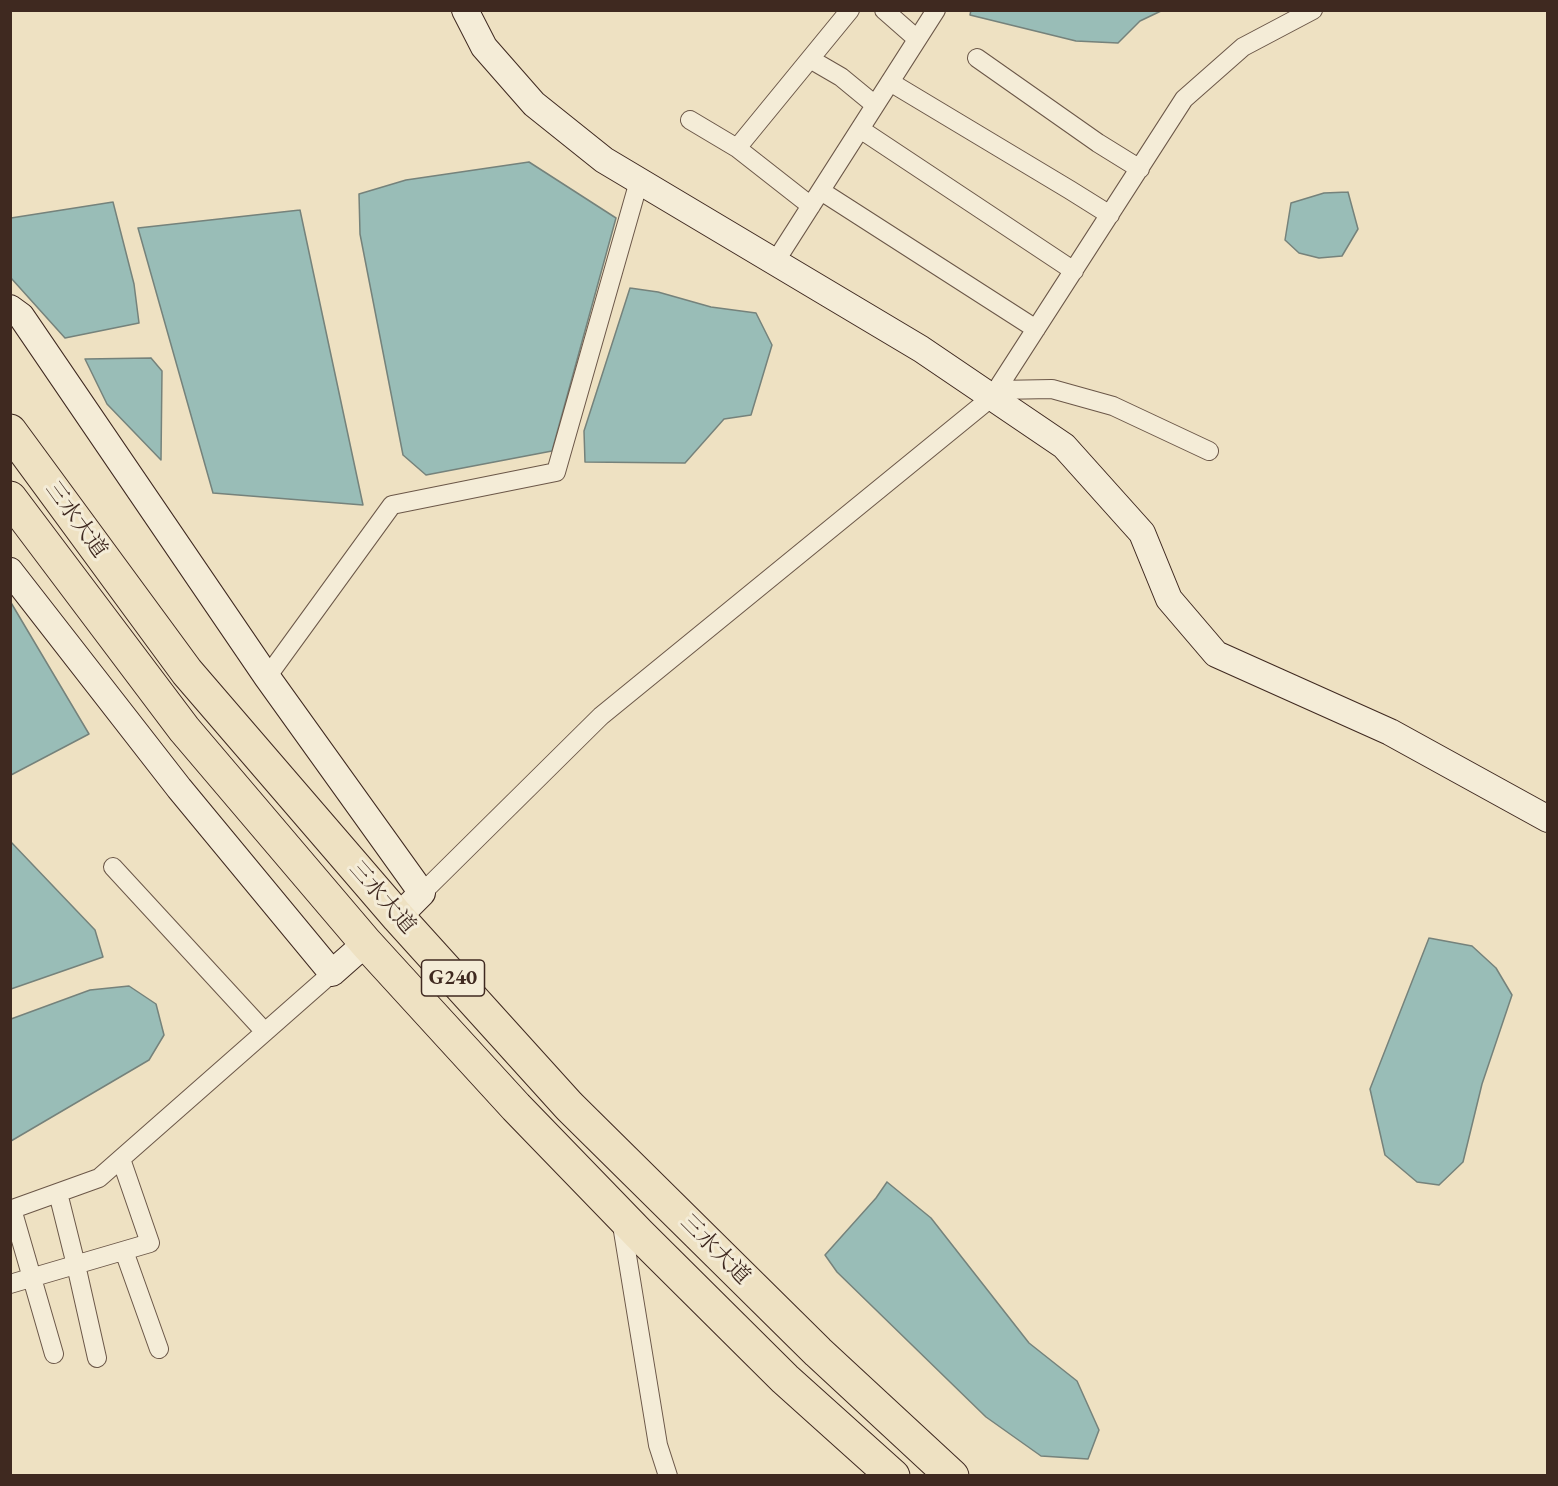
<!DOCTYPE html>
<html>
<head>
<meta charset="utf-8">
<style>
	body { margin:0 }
	#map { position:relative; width:1558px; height:1486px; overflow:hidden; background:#eee1c2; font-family:"EB Garamond",serif }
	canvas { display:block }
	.frame { position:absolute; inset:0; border:12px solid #3f2920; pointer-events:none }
</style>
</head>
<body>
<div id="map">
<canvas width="1558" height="1486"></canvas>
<div class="frame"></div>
</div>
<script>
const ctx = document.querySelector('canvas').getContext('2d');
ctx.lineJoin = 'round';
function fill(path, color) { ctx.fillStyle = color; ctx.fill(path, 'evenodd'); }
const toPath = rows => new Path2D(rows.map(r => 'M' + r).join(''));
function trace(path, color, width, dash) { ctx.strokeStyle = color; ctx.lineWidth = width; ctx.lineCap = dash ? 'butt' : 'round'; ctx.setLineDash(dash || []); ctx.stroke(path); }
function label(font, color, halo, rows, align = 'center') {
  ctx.font = font + ' "EB Garamond","Noto Serif SC",serif'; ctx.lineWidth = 6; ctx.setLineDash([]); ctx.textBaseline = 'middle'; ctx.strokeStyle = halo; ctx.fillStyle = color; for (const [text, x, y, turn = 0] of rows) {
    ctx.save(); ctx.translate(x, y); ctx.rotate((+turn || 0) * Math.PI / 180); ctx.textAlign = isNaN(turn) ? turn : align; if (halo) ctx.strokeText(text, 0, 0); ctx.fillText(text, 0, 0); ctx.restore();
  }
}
const water = toPath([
	[971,10,1161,10,1161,11,1140,21,1118,43,1076,41,970,15,971,10],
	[529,162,616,218,552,451,426,475,403,455,360,234,359,194,406,180,529,162],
	[1348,192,1358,229,1342,256,1319,258,1299,253,1285,240,1291,203,1324,193,1348,192],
	[113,202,134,284,139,323,65,338,11,278,11,218,113,202],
	[300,210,363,505,213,493,138,228,300,210],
	[630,288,658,292,711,307,756,313,772,345,751,415,724,419,685,463,585,462,584,431,630,288],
	[151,358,162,371,161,460,107,404,85,359,151,358],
	[10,601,89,734,11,775,10,775,10,601],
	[11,842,95,930,103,957,11,989,11,842],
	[1429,938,1472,946,1496,968,1512,995,1482,1084,1463,1162,1439,1185,1417,1182,1385,1155,1370,1089,1429,938],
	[129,986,156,1004,164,1035,149,1060,11,1141,11,1019,90,990,129,986],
	[887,1182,931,1218,1029,1343,1077,1381,1099,1430,1088,1459,1041,1456,986,1417,837,1272,825,1255,876,1198,887,1182]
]);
fill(water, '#99bdb7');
trace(water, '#75827b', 1.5);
const street = toPath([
	[884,10,917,39],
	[977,58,1098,143,1140,169],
	[810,59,841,77,875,105],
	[890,82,1070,190,1110,215],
	[690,120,737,148,811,206],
	[860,129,1074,271],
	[737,148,850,10],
	[821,191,1036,329],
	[775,262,936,10],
	[997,390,1052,389,1113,406,1209,451],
	[267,677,392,505,556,472,639,181],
	[113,867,265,1032],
	[422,893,601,716,992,397,1184,99,1243,47,1313,10],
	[58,1193,76,1265,97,1358],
	[12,1209,54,1354],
	[10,1210,99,1178,332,973],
	[621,1219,658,1445,668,1476],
	[124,1251,159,1349],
	[10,1284,150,1243,121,1159]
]);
const secondary = toPath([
	[465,10,484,47,534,104,604,160,921,349,1064,446,1142,533,1169,599,1216,654,1390,732,1548,819],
	[10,308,21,316,267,677,422,893,398,917],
	[10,571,179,788,332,973,366,943]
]);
const highway = toPath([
	[10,431,187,672,398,917,569,1106,818,1352,952,1476],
	[10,498,184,729,366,943,516,1107,639,1234,785,1379,893,1476]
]);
trace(street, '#6b5748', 20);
trace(secondary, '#3f2920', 28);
trace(highway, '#3f2920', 35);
trace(street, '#f4ecd7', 18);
trace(secondary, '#f4ecd7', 26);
trace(highway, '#eee1c2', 33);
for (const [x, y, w] of [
	[453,978,63]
]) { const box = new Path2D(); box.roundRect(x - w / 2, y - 18, w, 36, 4.5); ctx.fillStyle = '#f4ecd7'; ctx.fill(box); trace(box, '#3f2920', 1.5); }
label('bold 21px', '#3f2920', null, [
	["G240",453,978]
]);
label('22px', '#3f2920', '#f4ecd7', [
	["三水大道",76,520,54],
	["三水大道",382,898,49],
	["三水大道",715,1250,45]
]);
</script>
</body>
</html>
